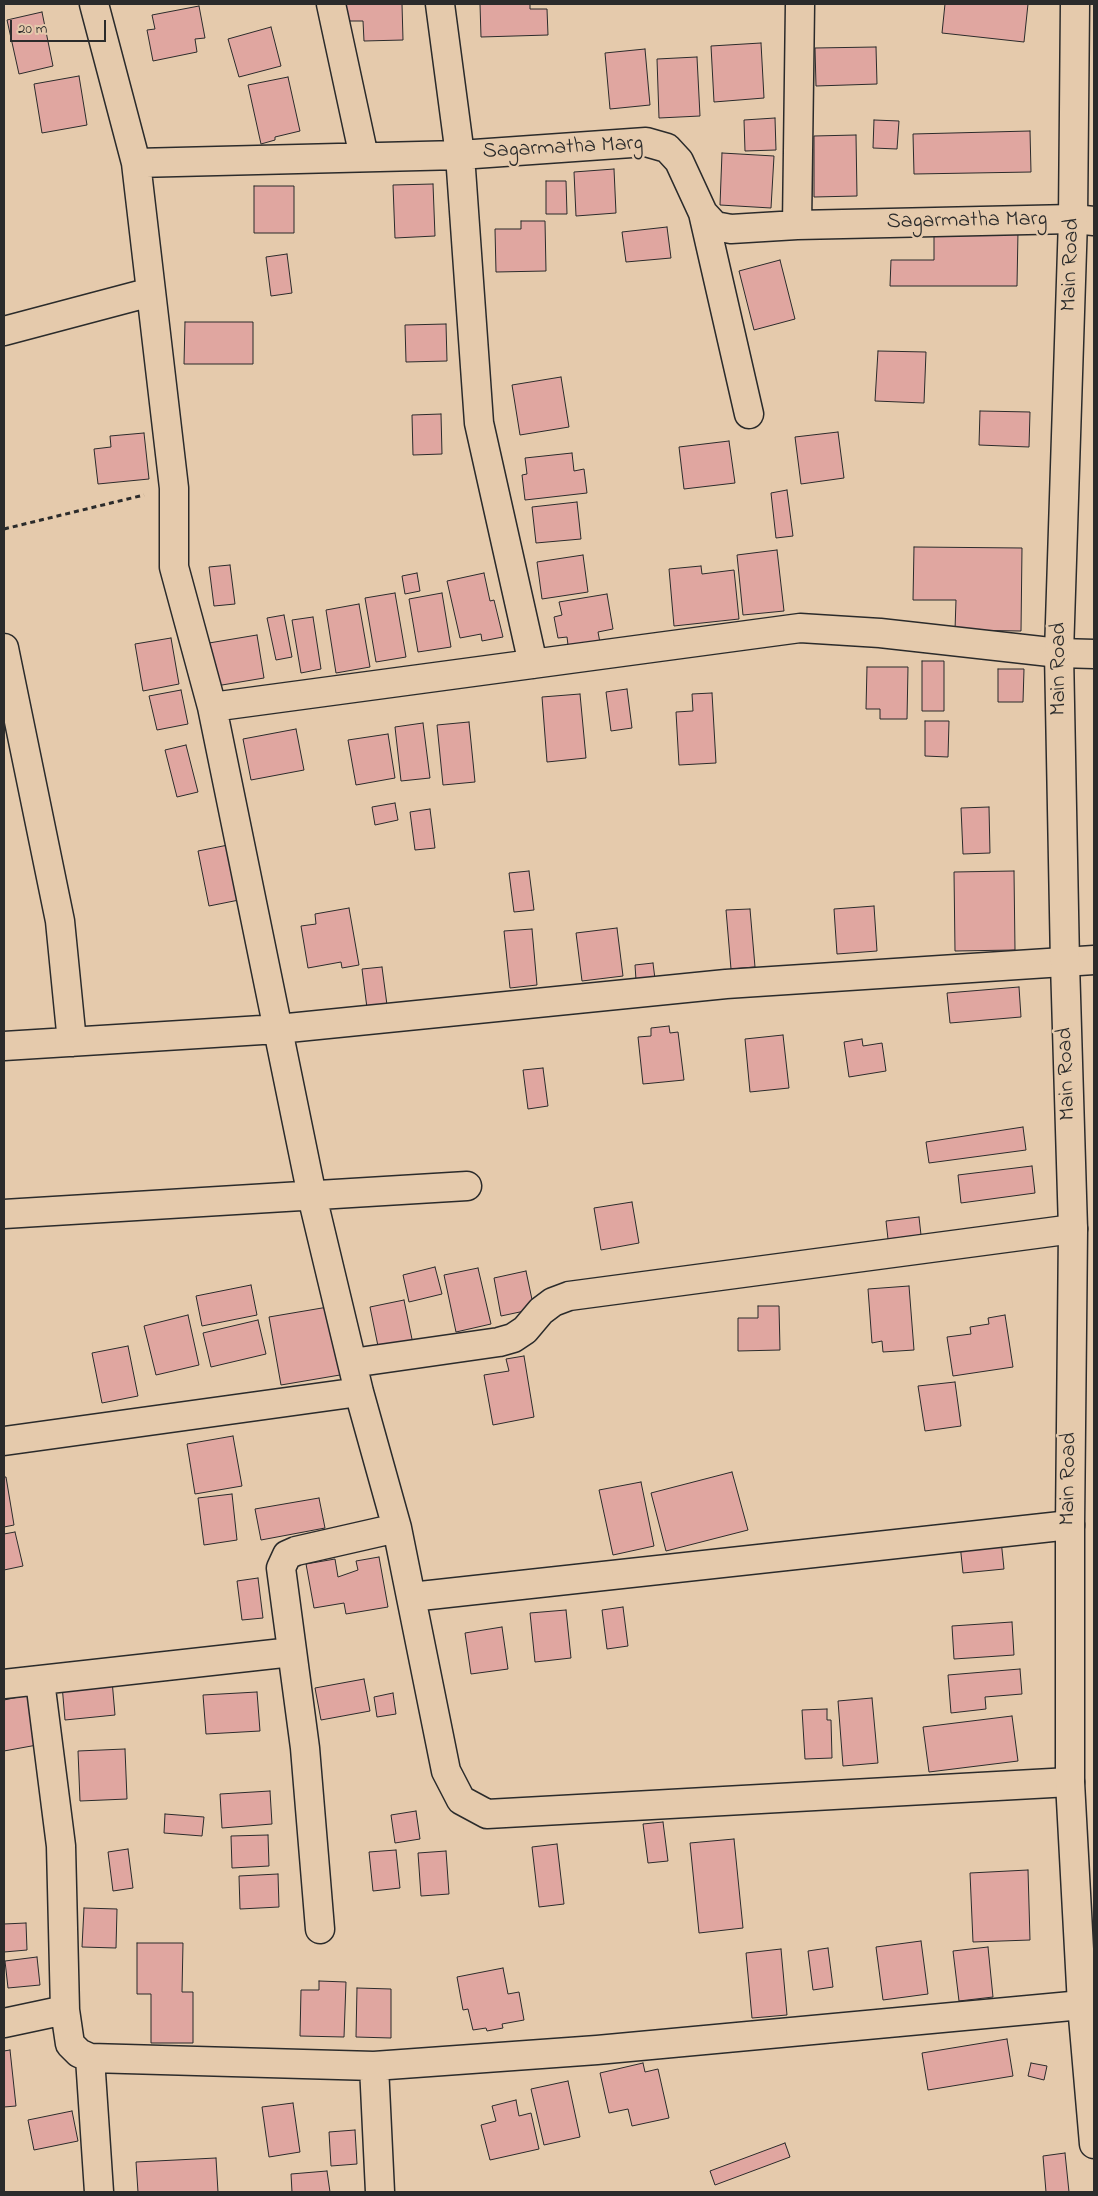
<!DOCTYPE html>
<html>
<head>
<meta charset="utf-8">
<style>
	body { margin:0 }
	#map { position:relative; width:1098px; height:2196px; overflow:hidden; background:#e5caac; font-family:"Indie Flower",sans-serif }
	canvas { display:block }
	.frame { position:absolute; inset:0; border:5px solid #2b2b2b; pointer-events:none }
	.scale { position:absolute; left:10px; top:20px; width:96px; height:22px; box-sizing:border-box; border:2px solid #2b2b2b; border-top:0; padding-left:6px; font-size:15px; line-height:18px; white-space:nowrap; color:#2b2b2b; -webkit-text-stroke:4px #e5caac; paint-order:stroke }
</style>
</head>
<body>
<div id="map">
<canvas width="1098" height="2196"></canvas>
<div class="frame"></div>
<div class="scale">20 m</div>
</div>
<script>
const ctx = document.querySelector('canvas').getContext('2d');
ctx.lineJoin = 'round';
function fill(path, color) { ctx.fillStyle = color; ctx.fill(path, 'evenodd'); }
const toPath = rows => new Path2D(rows.map(r => 'M' + r).join(''));
function trace(path, color, width, dash) { ctx.strokeStyle = color; ctx.lineWidth = width; ctx.lineCap = dash ? 'butt' : 'round'; ctx.setLineDash(dash || []); ctx.stroke(path); }
function label(font, color, halo, rows, align = 'center') {
  ctx.font = font + ' "Indie Flower",sans-serif'; ctx.lineWidth = 5; ctx.setLineDash([]); ctx.textBaseline = 'middle'; ctx.strokeStyle = halo; ctx.fillStyle = color; for (const [text, x, y, turn = 0] of rows) {
    ctx.save(); ctx.translate(x, y); ctx.rotate((+turn || 0) * Math.PI / 180); ctx.textAlign = isNaN(turn) ? turn : align; if (halo) ctx.strokeText(text, 0, 0); ctx.fillText(text, 0, 0); ctx.restore();
  }
}
const building = toPath([
	[344,4,402,4,403,40,364,41,363,21,345,21,344,4],
	[480,4,530,4,530,9,547,9,548,35,481,37,480,4],
	[945,4,1028,4,1024,42,942,33,945,4],
	[199,6,205,38,195,39,197,52,153,61,147,30,155,29,152,15,199,6],
	[42,12,53,66,19,74,7,20,42,12],
	[271,27,281,66,239,77,228,39,271,27],
	[761,43,764,98,714,102,711,46,761,43],
	[876,47,877,84,816,86,815,48,876,47],
	[645,49,650,105,610,109,605,53,645,49],
	[697,57,700,116,659,118,657,59,697,57],
	[79,76,87,125,42,133,34,84,79,76],
	[288,77,300,131,275,137,275,140,261,144,248,85,288,77],
	[775,118,776,150,745,151,744,120,775,118],
	[874,120,899,121,897,149,873,148,874,120],
	[1030,131,1031,172,914,174,913,134,1030,131],
	[856,135,857,196,814,197,814,136,856,135],
	[722,153,774,156,771,208,720,205,722,153],
	[614,169,616,213,576,216,574,172,614,169],
	[546,181,566,181,567,214,546,214,546,181],
	[433,184,435,236,395,238,393,185,433,184],
	[254,186,294,186,294,233,254,233,254,186],
	[521,221,545,221,546,271,496,272,495,229,521,229,521,221],
	[667,227,671,258,626,262,622,232,667,227],
	[934,231,1018,231,1017,286,890,286,891,260,934,260,934,231],
	[287,254,292,293,271,296,266,257,287,254],
	[780,260,795,319,754,330,739,271,780,260],
	[185,322,253,322,253,364,184,364,185,322],
	[446,324,447,361,406,362,405,325,446,324],
	[878,351,926,352,924,403,875,401,878,351],
	[561,377,569,427,520,435,512,385,561,377],
	[980,411,1030,412,1029,447,979,445,980,411],
	[441,414,442,454,413,455,412,415,441,414],
	[838,432,844,478,801,484,795,437,838,432],
	[144,433,149,479,98,484,94,449,111,447,110,436,144,433],
	[729,441,735,483,684,489,679,447,729,441],
	[572,453,574,471,584,469,587,493,525,500,522,475,527,474,525,458,572,453],
	[787,490,793,536,776,538,771,493,787,490],
	[577,502,581,539,536,543,532,507,577,502],
	[914,547,1022,548,1021,631,955,630,956,600,913,600,914,547],
	[777,550,784,611,743,615,737,555,777,550],
	[583,555,588,592,542,599,537,562,583,555],
	[230,565,235,604,214,606,209,567,230,565],
	[701,566,702,574,734,570,739,619,674,626,669,569,701,566],
	[417,573,420,591,405,594,402,576,417,573],
	[484,573,490,601,494,600,503,637,482,641,481,634,460,638,447,581,484,573],
	[395,593,406,657,376,662,365,598,395,593],
	[442,593,451,647,418,652,409,599,442,593],
	[607,594,613,629,598,632,601,648,569,653,567,637,558,638,554,617,562,615,559,602,607,594],
	[359,604,370,667,336,673,326,610,359,604],
	[284,615,292,657,276,660,267,618,284,615],
	[313,617,321,669,301,673,292,620,313,617],
	[257,635,264,678,216,686,209,643,257,635],
	[171,638,179,684,143,691,135,644,171,638],
	[922,661,944,661,944,711,922,711,922,661],
	[867,667,908,667,907,719,880,719,880,709,866,709,867,667],
	[998,669,1024,669,1023,702,998,702,998,669],
	[627,689,632,728,611,731,606,692,627,689],
	[181,690,188,724,157,730,149,696,181,690],
	[712,693,716,763,679,765,676,712,693,711,692,694,712,693],
	[580,694,586,758,547,762,542,697,580,694],
	[925,721,949,721,948,757,925,756,925,721],
	[469,722,475,782,443,785,437,725,469,722],
	[423,723,430,778,401,781,395,727,423,723],
	[296,729,304,770,251,780,243,739,296,729],
	[388,734,395,778,356,785,348,740,388,734],
	[186,745,198,792,177,797,165,750,186,745],
	[395,803,398,820,375,825,372,807,395,803],
	[989,807,990,853,963,854,961,808,989,807],
	[430,809,435,848,415,850,410,812,430,809],
	[228,845,239,900,209,906,198,851,228,845],
	[529,871,534,910,514,912,509,873,529,871],
	[1014,871,1015,950,955,951,954,872,1014,871],
	[874,906,877,951,837,954,834,909,874,906],
	[349,908,359,965,342,968,341,962,308,968,301,926,316,924,315,914,349,908],
	[750,909,755,967,731,969,726,910,750,909],
	[617,928,623,976,582,981,576,933,617,928],
	[532,929,537,985,510,988,504,931,532,929],
	[653,963,655,979,636,980,635,965,653,963],
	[382,967,387,1005,367,1008,362,969,382,967],
	[1019,987,1021,1017,950,1023,947,993,1019,987],
	[669,1026,670,1033,678,1032,684,1080,643,1084,638,1037,651,1036,651,1028,669,1026],
	[783,1035,789,1088,750,1092,745,1039,783,1035],
	[862,1039,863,1046,882,1043,886,1071,849,1077,844,1042,862,1039],
	[543,1068,548,1106,528,1109,523,1070,543,1068],
	[1023,1127,1026,1150,929,1163,926,1142,1023,1127],
	[1032,1166,1035,1193,961,1203,958,1175,1032,1166],
	[632,1202,639,1243,601,1250,594,1208,632,1202],
	[919,1217,921,1235,888,1239,886,1221,919,1217],
	[435,1267,442,1294,409,1302,403,1275,435,1267],
	[478,1268,491,1324,456,1332,444,1275,478,1268],
	[526,1271,534,1309,501,1316,494,1278,526,1271],
	[251,1285,257,1315,202,1326,196,1296,251,1285],
	[909,1286,914,1350,883,1352,882,1341,872,1343,868,1289,909,1286],
	[404,1300,413,1344,379,1351,370,1307,404,1300],
	[758,1306,779,1306,780,1350,738,1351,738,1318,758,1318,758,1306],
	[328,1307,340,1375,281,1385,269,1317,328,1307],
	[188,1315,199,1365,156,1375,144,1326,188,1315],
	[1005,1315,1013,1367,953,1376,947,1337,971,1334,970,1327,989,1324,988,1318,1005,1315],
	[258,1320,266,1354,211,1367,203,1333,258,1320],
	[128,1346,138,1396,102,1403,92,1353,128,1346],
	[524,1356,534,1417,493,1425,484,1375,509,1371,506,1359,524,1356],
	[955,1382,961,1426,925,1431,918,1386,955,1382],
	[233,1436,242,1486,195,1494,187,1444,233,1436],
	[732,1472,748,1530,666,1551,651,1493,732,1472],
	[4,1477,6,1477,14,1525,4,1527,4,1477],
	[641,1482,654,1546,613,1555,599,1490,641,1482],
	[232,1494,237,1540,204,1545,198,1498,232,1494],
	[319,1498,325,1528,261,1540,255,1509,319,1498],
	[15,1532,23,1566,4,1570,4,1534,15,1532],
	[1001,1540,1004,1569,963,1573,960,1544,1001,1540],
	[379,1557,388,1607,346,1614,344,1603,314,1608,306,1564,335,1559,338,1577,358,1570,356,1561,379,1557],
	[258,1578,263,1618,242,1620,237,1581,258,1578],
	[623,1607,628,1646,607,1649,602,1610,623,1607],
	[566,1610,571,1658,535,1662,530,1613,566,1610],
	[1012,1622,1014,1655,954,1659,952,1626,1012,1622],
	[502,1627,508,1669,471,1674,465,1633,502,1627],
	[1020,1669,1022,1694,985,1697,986,1709,951,1713,948,1675,1020,1669],
	[364,1679,370,1711,321,1720,315,1688,364,1679],
	[112,1680,115,1715,65,1720,62,1685,112,1680],
	[257,1692,260,1731,206,1734,203,1695,257,1692],
	[393,1693,396,1714,377,1717,374,1697,393,1693],
	[28,1695,37,1745,4,1751,4,1700,28,1695],
	[872,1698,878,1763,843,1766,838,1701,872,1698],
	[827,1709,827,1720,831,1720,832,1758,805,1759,802,1710,827,1709],
	[1012,1716,1018,1761,929,1772,923,1727,1012,1716],
	[125,1749,127,1799,80,1801,78,1751,125,1749],
	[270,1791,272,1824,222,1828,220,1794,270,1791],
	[416,1811,420,1839,395,1843,391,1815,416,1811],
	[165,1814,204,1817,202,1836,164,1833,165,1814],
	[663,1822,668,1861,648,1863,643,1824,663,1822],
	[268,1835,269,1866,232,1868,231,1836,268,1835],
	[734,1839,743,1928,699,1933,690,1843,734,1839],
	[557,1844,564,1904,539,1907,532,1847,557,1844],
	[128,1849,133,1888,113,1891,108,1852,128,1849],
	[396,1850,400,1888,373,1891,369,1852,396,1850],
	[446,1851,449,1894,421,1896,418,1853,446,1851],
	[1028,1870,1030,1940,973,1942,970,1873,1028,1870],
	[278,1874,279,1907,240,1909,239,1876,278,1874],
	[84,1908,117,1909,116,1948,82,1947,84,1908],
	[26,1923,27,1950,4,1952,4,1924,26,1923],
	[921,1941,928,1994,883,2000,876,1947,921,1941],
	[137,1943,183,1943,182,1992,193,1992,193,2043,151,2043,151,1994,137,1994,137,1943],
	[988,1947,993,1997,959,2001,953,1951,988,1947],
	[828,1948,833,1987,813,1990,808,1951,828,1948],
	[781,1949,787,2015,752,2018,746,1953,781,1949],
	[37,1957,40,1985,8,1988,5,1961,37,1957],
	[503,1968,508,1994,519,1992,524,2020,502,2024,503,2028,487,2031,486,2028,473,2030,468,2009,463,2010,457,1977,503,1968],
	[319,1981,346,1982,344,2037,300,2036,301,1990,319,1990,319,1981],
	[357,1988,391,1989,391,2038,356,2037,357,1988],
	[1007,2039,1013,2076,928,2090,922,2053,1007,2039],
	[10,2050,16,2106,4,2107,4,2051,10,2050],
	[643,2063,645,2072,658,2069,669,2118,632,2126,628,2109,609,2113,600,2073,643,2063],
	[1031,2063,1047,2066,1044,2080,1028,2076,1031,2063],
	[568,2081,580,2137,544,2145,531,2089,568,2081],
	[516,2100,519,2116,531,2113,539,2149,490,2160,481,2125,496,2121,492,2106,516,2100],
	[293,2103,300,2152,269,2157,262,2107,293,2103],
	[72,2111,78,2141,34,2150,28,2120,72,2111],
	[355,2130,357,2164,331,2166,329,2132,355,2130],
	[785,2143,790,2157,715,2185,710,2171,785,2143],
	[1065,2153,1069,2192,1046,2192,1043,2156,1065,2153],
	[216,2158,218,2192,138,2192,136,2162,216,2158],
	[327,2171,330,2192,292,2192,291,2174,327,2171]
]);
fill(building, '#e0a6a0');
trace(building, '#2b2b2b', 1);
const minor = toPath([
	[94,4,136,163,174,488,174,567,212,707,312,1196,359,1392,397,1528,446,1771,461,1800,487,1814,1070,1782],
	[331,4,364,157],
	[440,4,460,155,479,423,533,664],
	[136,163,460,155,646,142,667,148,679,161,703,213,715,226,731,229,797,225,1073,219,1094,221],
	[703,213,749,414],
	[797,225,800,4],
	[4,331,151,292],
	[4,648,60,921,72,1042],
	[212,707,800,628,880,633,1059,653,1094,654],
	[4,1046,278,1029,726,984,1094,960],
	[4,1214,467,1186],
	[352,1363,499,1342,513,1338,525,1330,541,1311,553,1302,569,1296,1073,1229],
	[4,1441,359,1392],
	[411,1597,1070,1525],
	[40,1681,61,1846,65,2010,70,2044,79,2053,90,2058,374,2066,597,2050,1082,2005],
	[4,1684,292,1652],
	[320,1929,305,1748,281,1568,287,1555,296,1551,397,1528],
	[4,2023,65,2010],
	[90,2058,99,2192],
	[374,2066,380,2192]
]);
const primary = toPath([
	[1075,4,1073,219,1059,653,1065,963,1073,1229,1070,1525,1070,1782,1082,2005,1094,2144]
]);
trace(minor, '#2b2b2b', 31);
trace(primary, '#2b2b2b', 31);
trace(toPath([
	[4,529,144,495]
]), '#2b2b2b', 3, [5, 4]);
trace(minor, '#e5caac', 28);
trace(primary, '#e5caac', 28);
label('22px', '#2b2b2b', '#e5caac', [
	["Sagarmatha Marg",563,149,-3],
	["Sagarmatha Marg",967,222,-1],
	["Main Road",1072,265,-88],
	["Main Road",1060,669,-90],
	["Main Road",1068,1074,-92],
	["Main Road",1070,1479,-89]
]);
</script>
</body>
</html>
